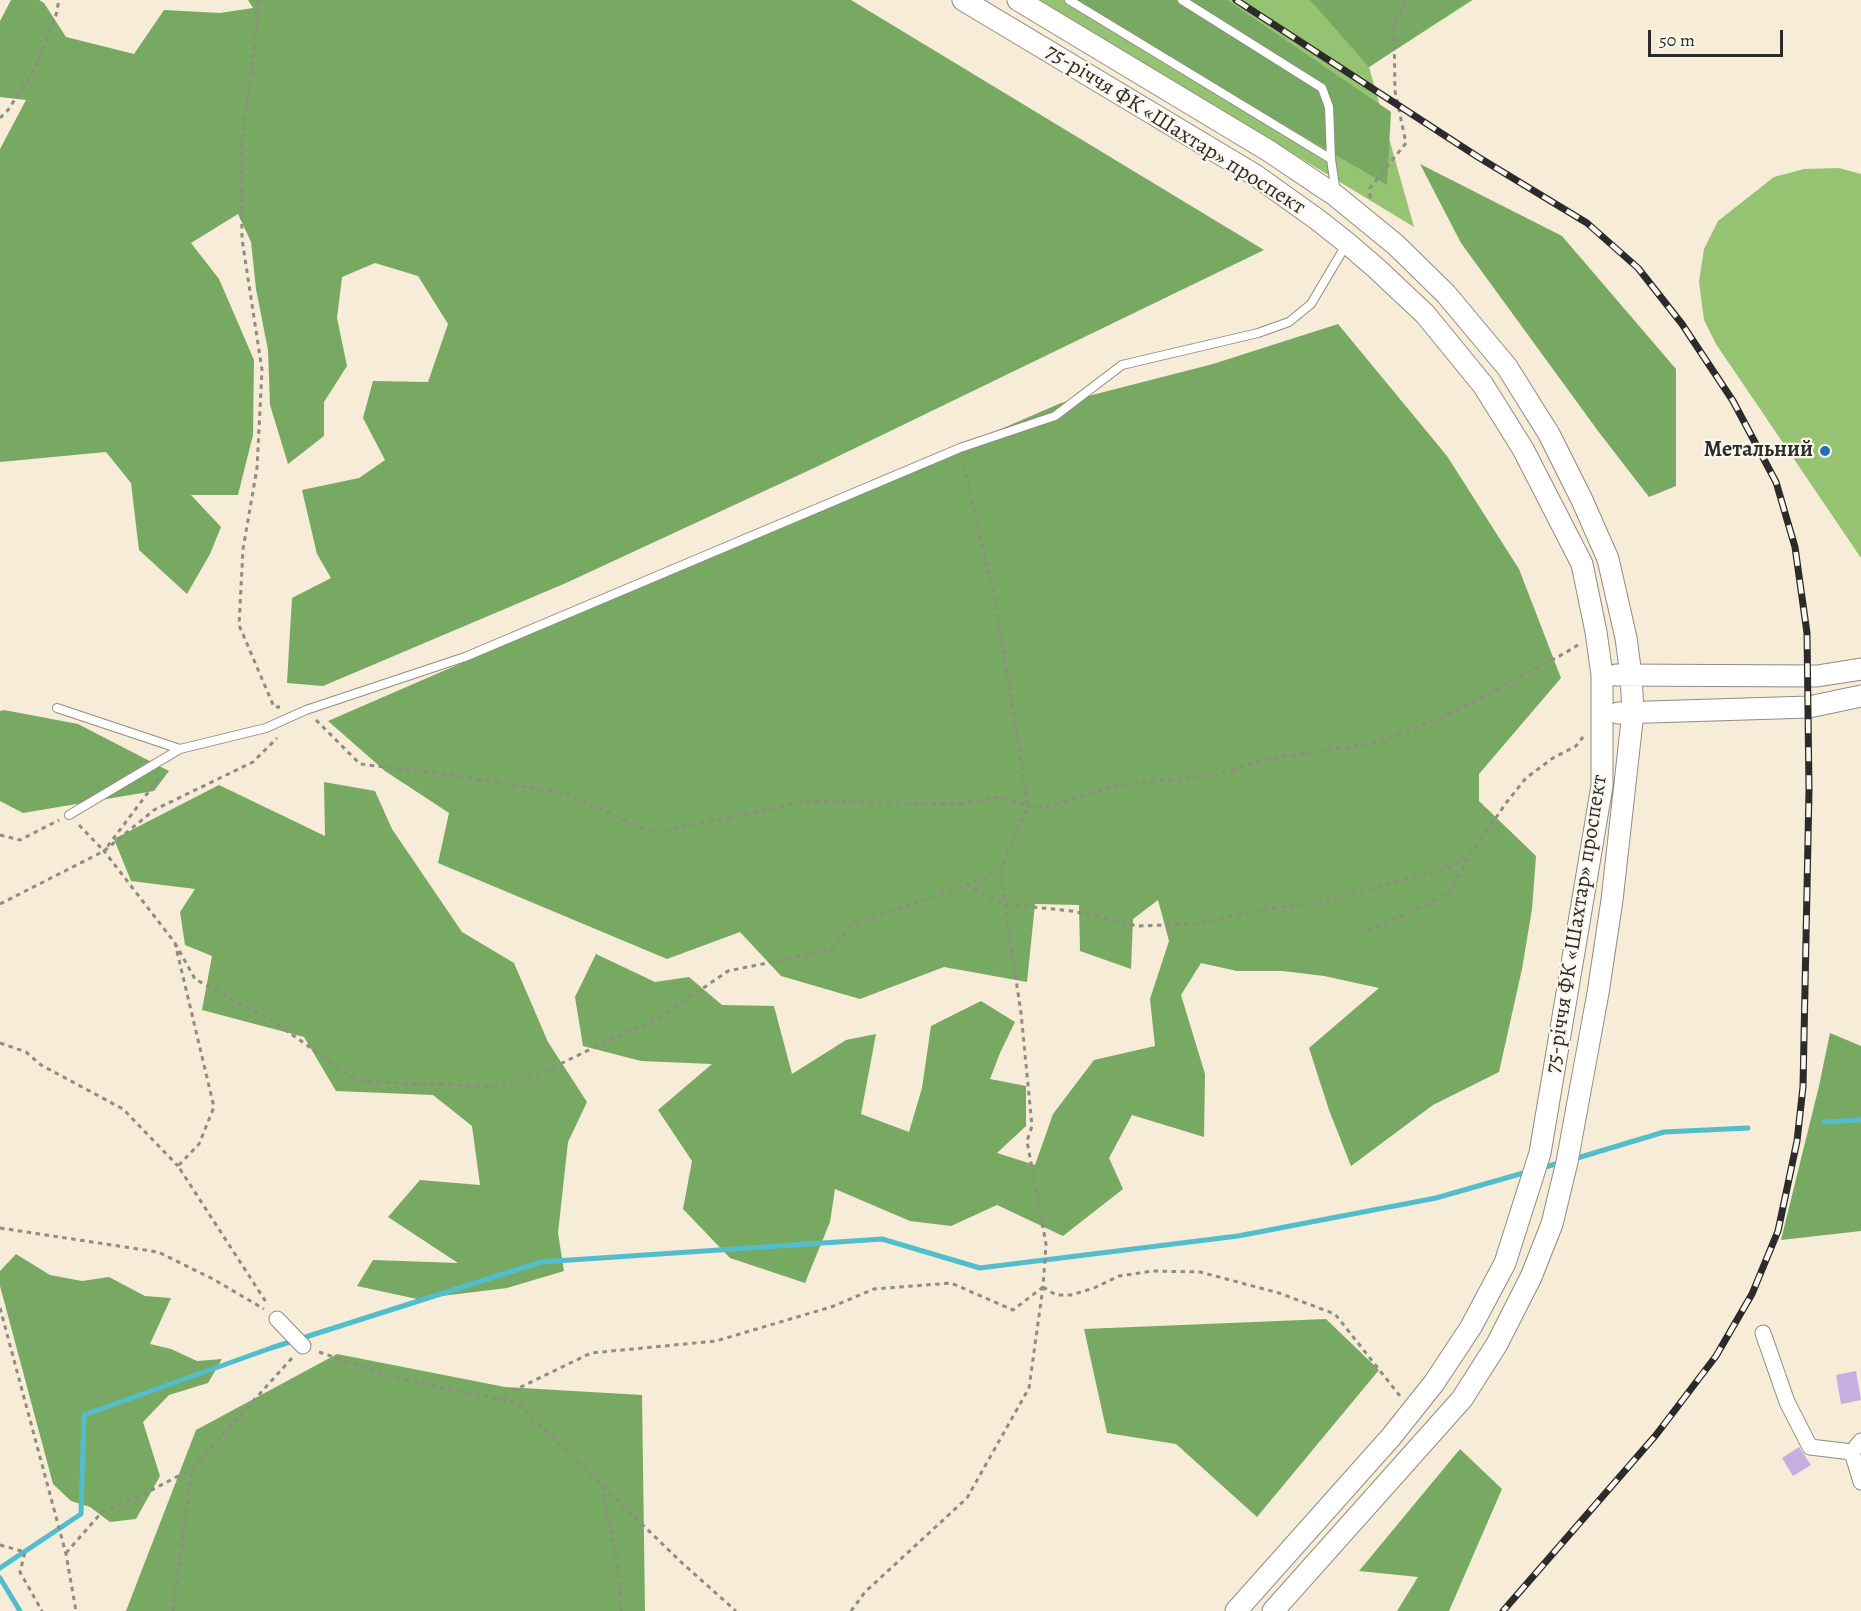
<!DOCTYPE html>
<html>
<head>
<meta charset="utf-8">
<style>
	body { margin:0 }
	#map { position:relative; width:1861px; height:1611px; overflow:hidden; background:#f6ecd7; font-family:Alegreya,serif }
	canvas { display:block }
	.scale { position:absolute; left:1648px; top:30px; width:135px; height:27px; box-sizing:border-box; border:3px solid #2b2b2b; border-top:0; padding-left:8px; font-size:18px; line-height:21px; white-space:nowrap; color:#2b2b2b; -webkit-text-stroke:4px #fbf7ec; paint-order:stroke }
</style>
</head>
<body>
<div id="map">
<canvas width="1861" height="1611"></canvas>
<div class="scale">50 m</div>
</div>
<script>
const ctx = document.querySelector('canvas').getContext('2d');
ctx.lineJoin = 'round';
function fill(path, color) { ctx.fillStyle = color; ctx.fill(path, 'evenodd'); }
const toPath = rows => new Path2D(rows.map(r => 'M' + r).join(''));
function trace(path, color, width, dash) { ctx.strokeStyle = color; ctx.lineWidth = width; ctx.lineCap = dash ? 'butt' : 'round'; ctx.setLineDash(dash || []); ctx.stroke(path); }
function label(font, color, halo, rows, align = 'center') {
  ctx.font = font + ' Alegreya,serif'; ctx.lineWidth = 4.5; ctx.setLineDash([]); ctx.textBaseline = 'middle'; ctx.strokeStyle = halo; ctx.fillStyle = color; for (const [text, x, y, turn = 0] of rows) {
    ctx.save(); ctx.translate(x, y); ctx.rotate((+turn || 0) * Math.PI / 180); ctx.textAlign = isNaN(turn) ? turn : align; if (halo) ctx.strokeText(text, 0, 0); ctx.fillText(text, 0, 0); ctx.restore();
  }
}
fill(toPath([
	[1040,0,1473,0,1369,67,1414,227],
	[1839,168,1861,174,1861,558,1716,344,1704,320,1699,282,1704,249,1718,221,1774,177,1804,169]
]), '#95c371');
fill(toPath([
	[11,0,39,0,44,3,66,37,134,54,164,10,220,13,253,8,248,0,851,0,1264,250,814,468,566,583,323,686,287,683,292,598,331,578,317,554,302,490,359,478,385,460,363,418,373,381,428,382,448,324,418,276,375,263,342,277,337,318,347,366,324,402,324,436,288,464,270,405,268,350,256,289,251,242,238,214,191,243,219,279,254,360,253,435,238,495,191,495,221,527,210,554,187,594,139,550,131,483,106,452,0,462,0,149,26,100,0,97,0,21],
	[1071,0,1227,0,1391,112,1387,185],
	[1310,0,1471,0,1369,67],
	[1420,164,1562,236,1676,369,1676,486,1649,497,1598,431,1461,243],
	[1338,324,1447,456,1519,569,1561,678,1479,774,1479,801,1536,856,1532,909,1522,969,1499,1072,1433,1105,1351,1166,1329,1110,1309,1048,1379,988,1324,976,1283,971,1237,971,1201,963,1181,995,1205,1074,1204,1137,1132,1115,1109,1158,1123,1189,1063,1236,997,1205,951,1226,910,1221,835,1189,830,1222,805,1283,730,1258,683,1209,692,1161,658,1110,712,1064,641,1061,583,1046,575,997,596,954,655,982,689,977,722,1005,774,1006,792,1074,846,1040,876,1034,861,1114,909,1132,922,1088,931,1026,981,1001,1015,1022,1000,1053,990,1079,1026,1086,1026,1126,997,1153,1035,1165,1053,1114,1094,1060,1155,1046,1150,999,1169,941,1158,900,1133,919,1131,969,1080,951,1079,905,1035,904,1027,982,944,967,860,999,781,976,740,932,667,959,438,863,449,813,385,771,328,721,1061,403,1213,364],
	[4,710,78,724,169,771,154,791,23,813,0,801,0,711],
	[324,782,375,791,392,829,462,932,514,963,548,1042,587,1102,568,1142,558,1233,564,1271,507,1288,417,1299,357,1286,373,1260,458,1263,388,1217,420,1180,480,1185,472,1126,433,1095,336,1091,304,1037,202,1010,212,956,185,945,180,912,195,889,131,881,114,839,219,785,325,836],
	[1830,1033,1861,1046,1861,1231,1781,1240,1819,1086],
	[16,1254,50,1275,82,1281,109,1277,145,1296,171,1298,150,1344,171,1349,197,1361,222,1359,208,1383,169,1395,143,1422,160,1476,136,1519,110,1522,90,1507,71,1501,53,1484,0,1286,0,1271],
	[1326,1319,1379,1370,1257,1517,1176,1444,1107,1433,1084,1329],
	[337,1354,505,1387,642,1395,645,1611,126,1611,196,1430],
	[1460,1449,1502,1489,1449,1611,1397,1611,1418,1577,1359,1571]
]), '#78a963');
trace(toPath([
	[1824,1122,1861,1120],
	[1574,1159,1664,1132,1748,1128],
	[1542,1168,1562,1162],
	[0,1568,81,1514,84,1415,271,1348,541,1262,882,1239,980,1268,1238,1236,1436,1198,1527,1172],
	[0,1578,20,1611]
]), '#52bdcd', 5);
fill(toPath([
	[1856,1371,1861,1400,1841,1404,1836,1375],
	[1799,1447,1811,1465,1793,1476,1782,1458]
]), '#c4afe0');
const service = toPath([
	[1069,0,1331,159],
	[1182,0,1322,88,1329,107,1331,159,1336,193],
	[57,708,180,749,266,728,306,710,465,657,960,448,1055,416,1122,365,1258,333,1289,322,1311,304,1346,245],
	[69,815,180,749]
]);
const minor = toPath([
	[277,1319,303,1346],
	[1763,1333,1787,1402,1810,1447,1852,1452,1861,1441],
	[1852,1452,1861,1482]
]);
const secondary = toPath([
	[963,0,1255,175,1318,220,1347,243,1376,268,1425,314,1483,385,1523,449,1582,564,1596,632,1602,675,1602,786,1540,1153,1505,1263,1471,1327,1434,1383,1391,1437,1236,1611],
	[1018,0,1269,151,1336,196,1396,245,1446,294,1507,367,1549,434,1582,500,1608,559,1626,638,1631,675,1633,712,1612,900,1598,993,1567,1162,1552,1224,1531,1277,1497,1344,1462,1399,1273,1611],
	[1616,675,1817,676,1861,669],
	[1618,713,1809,707,1861,696]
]);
trace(service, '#908c81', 10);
trace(minor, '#908c81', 17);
trace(secondary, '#908c81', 23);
trace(toPath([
	[258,0,256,35,241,147,242,239,262,370,257,468,243,549,239,625,274,707,280,707],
	[0,118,8,110,35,69,56,15,59,0],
	[1370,198,1370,188,1406,143,1395,91,1394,26,1407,0],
	[316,720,360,764,451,775,568,794,653,833,808,801,958,804,1001,797,1028,806,996,604,963,461],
	[159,778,104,851,175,943,214,1107,199,1144,178,1166,268,1305],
	[79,825,104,851],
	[0,835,20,840,59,820],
	[966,885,1000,872],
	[0,904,104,851,154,810,253,762,277,738],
	[1367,931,1422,907,1449,892,1468,859],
	[175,943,195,979,274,1022,358,1081,496,1087,538,1075,615,1037,658,1019,728,971,831,950,852,925,966,885,1004,904,1072,911,1138,926,1197,924,1270,908,1323,903,1385,884,1444,870,1469,857,1506,803,1526,778,1553,758,1576,746,1583,737],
	[0,1043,26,1052,41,1065,123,1109,178,1166],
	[0,1228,158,1252,213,1279,264,1309],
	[1043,1287,1056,1295,1071,1295,1094,1288,1119,1276,1153,1271,1200,1272,1279,1293,1335,1314,1400,1396],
	[0,1308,66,1554,76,1611],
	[319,1352,392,1377,517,1403,681,1562,736,1611],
	[496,1399,591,1353,716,1341,831,1307,874,1289,951,1283,1013,1310,1043,1287],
	[602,1485,618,1568,621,1611],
	[0,1545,25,1552,20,1572,42,1611],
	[66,1553,102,1512,140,1496,192,1469],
	[173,1611,192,1469,292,1358],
	[851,1611,865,1592,967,1498,1029,1388,1043,1287,1046,1244,1027,1141,1032,1126,1021,1013,1000,872,1028,806,1046,807,1119,785,1216,775,1263,760,1380,742,1452,713,1565,653,1578,645]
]), '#908c81', 3, [4.5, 4.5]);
trace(service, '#fff', 8);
trace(minor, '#fff', 15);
trace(secondary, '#fff', 21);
const rail = toPath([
	[1236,0,1478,157,1587,223,1638,268,1682,324,1733,401,1776,482,1795,547,1807,633,1809,790,1803,1087,1797,1141,1778,1231,1752,1294,1716,1356,1656,1435,1503,1611]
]);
trace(rail, '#2b2b2b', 7);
trace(rail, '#fbf7ec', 4.5, [14]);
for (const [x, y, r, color] of [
	[1825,451,6,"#1f6fb2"]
]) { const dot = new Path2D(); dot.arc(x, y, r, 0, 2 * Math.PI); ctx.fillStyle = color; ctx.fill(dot); trace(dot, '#fbf7ec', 2); }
label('22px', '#2b2b2b', '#fbf7ec', [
	["75-річчя ФК «Шахтар» проспект",1175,130,32],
	["75-річчя ФК «Шахтар» проспект",1577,924,-81]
]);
label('bold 22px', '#2b2b2b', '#fbf7ec', [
	["Метальний",1813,451]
], 'right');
</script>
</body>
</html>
